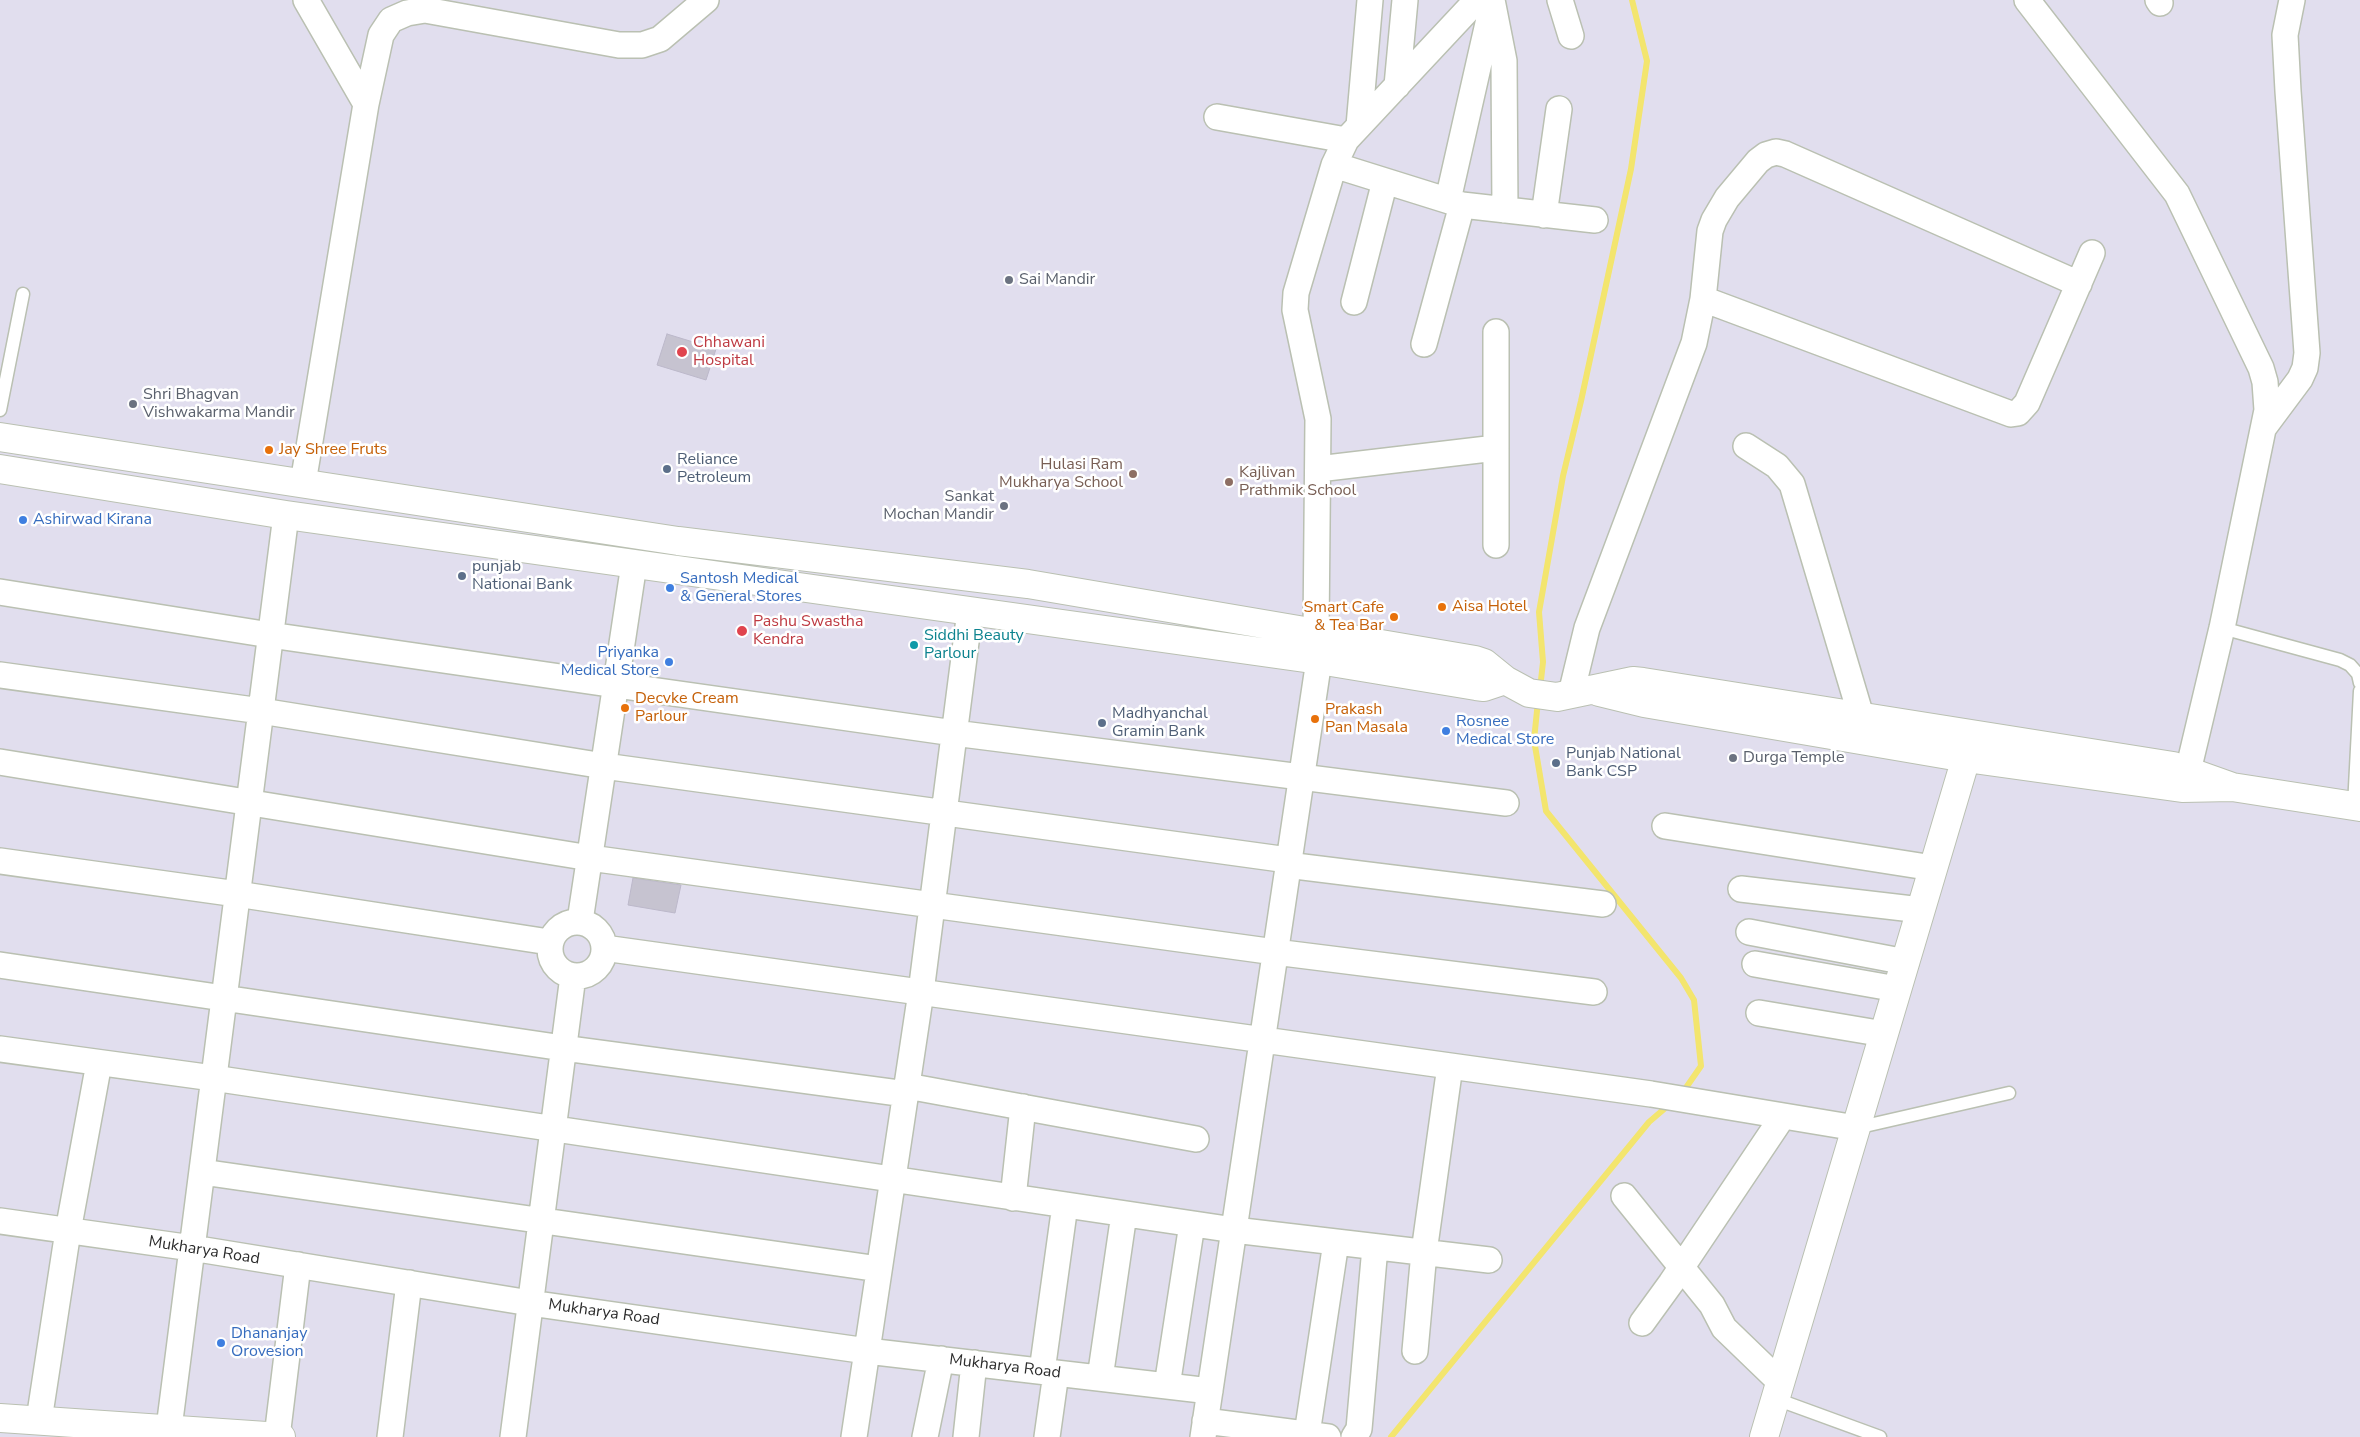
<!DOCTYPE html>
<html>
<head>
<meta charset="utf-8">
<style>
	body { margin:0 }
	canvas { display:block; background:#e1deee }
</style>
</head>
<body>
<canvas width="2360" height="1437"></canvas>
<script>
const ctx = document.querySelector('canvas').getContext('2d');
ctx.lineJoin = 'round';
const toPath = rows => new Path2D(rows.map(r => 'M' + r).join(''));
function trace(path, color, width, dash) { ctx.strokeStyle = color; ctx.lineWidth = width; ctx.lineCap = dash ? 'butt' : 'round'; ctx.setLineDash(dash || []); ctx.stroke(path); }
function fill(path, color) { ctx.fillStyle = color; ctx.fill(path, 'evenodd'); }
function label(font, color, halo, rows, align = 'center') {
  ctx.font = font + ' "Nunito Sans",sans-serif'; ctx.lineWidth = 5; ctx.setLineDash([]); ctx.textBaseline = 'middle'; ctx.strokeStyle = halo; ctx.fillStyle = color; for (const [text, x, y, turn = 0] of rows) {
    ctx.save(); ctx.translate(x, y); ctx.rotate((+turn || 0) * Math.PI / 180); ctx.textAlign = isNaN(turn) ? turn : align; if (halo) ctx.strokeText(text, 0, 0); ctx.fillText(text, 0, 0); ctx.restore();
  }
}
trace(toPath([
	[1540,689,1543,662,1539,612,1563,476,1581,401,1631,169,1647,61,1632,0],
	[1538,701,1534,740,1546,811,1681,978,1694,1000,1701,1066,1683,1092],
	[1391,1437,1649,1122,1670,1104]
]), '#f3e56e', 6);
const building = toPath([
	[667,334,716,349,706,380,657,365,667,334],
	[633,878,681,885,675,913,628,905,633,878]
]);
fill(building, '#c6c3d0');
trace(building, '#bcb8ca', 1);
const lane = toPath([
	[0,410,23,294],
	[2222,628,2340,660,2350,665,2358,674,2360,683],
	[2354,806,2360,691],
	[1856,1128,2009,1093],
	[1776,1399,1880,1437]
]);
const street = toPath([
	[306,0,366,104],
	[1492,0,1504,61,1505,210],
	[1560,0,1571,36],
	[2027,0,2177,194,2261,368,2265,382,2267,410,2222,628,2188,771],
	[2158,0,2160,3],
	[1397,86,1405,0],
	[1217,117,1346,140],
	[1359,126,1370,0],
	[1334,165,1462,205,1595,220],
	[1448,200,1491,10],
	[1544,215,1559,109],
	[1703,299,2011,414,2018,413,2027,403,2092,253],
	[1354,302,1385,181],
	[1424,344,1462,205],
	[2265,426,2300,379,2305,368,2307,353,2288,91,2285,35,2292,0],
	[1746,446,1777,466,1792,484,1861,716],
	[1318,469,1496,448],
	[303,483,366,104,381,35,391,20,407,13,425,10,619,45,642,45,660,39,706,0],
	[1496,545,1496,332],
	[0,592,270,635,616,685,954,733,1506,803],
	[1316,633,1318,419,1295,310,1296,293,1334,165,1346,140,1477,0],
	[0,675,261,711,604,766,1288,860],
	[1571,694,1587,628,1694,343,1703,299,1710,231,1714,220,1727,198,1758,161,1766,155,1776,152,1785,154,2079,284],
	[0,762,590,858,1275,952,1594,992],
	[1665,826,1933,868],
	[0,861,237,894,549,942],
	[1287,865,1603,904],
	[1741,889,1921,910],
	[580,921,634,564],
	'550 949a27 27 0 1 1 54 0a27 27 0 1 1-54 0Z',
	[1749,932,1906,962],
	[604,948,1651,1094,1856,1128],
	[1755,964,1897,989],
	[0,965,563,1048,906,1094],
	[1759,1013,1884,1034],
	[0,1049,213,1078,1234,1230,1489,1260],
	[907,1086,1196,1139],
	[202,1172,879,1269],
	[1624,1196,1712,1305,1724,1328,1780,1382],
	[1013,1198,1023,1107],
	[0,1221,192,1248,530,1303,867,1351,1210,1391],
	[1642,1323,1671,1283,1783,1116],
	[1415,1351,1424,1252,1450,1066],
	[1042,1371,1065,1205],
	[1100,1378,1124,1214],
	[1167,1386,1192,1224],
	[39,1420,68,1231,99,1063],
	[1205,1421,1328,1437],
	[169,1428,286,515],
	[1307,1434,1336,1242],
	[277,1437,298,1265],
	[390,1437,409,1283],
	[513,1437,573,976],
	[854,1437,921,992,970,611],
	[925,1437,941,1359],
	[966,1437,974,1363],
	[1047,1437,1056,1373],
	[1203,1437,1319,660],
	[1354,1437,1359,1429,1375,1247]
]);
const secondary = toPath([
	[0,437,678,541,1028,584,1475,660,1484,663,1505,680,1529,693,1557,697,1633,681,1643,682,2173,766,2232,787],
	[0,469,286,515,1319,660,1476,686,1484,687,1505,680],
	[1599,692,1644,703,1966,758,2182,788,2232,787,2360,807],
	[0,1418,281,1437],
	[1764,1437,1966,758]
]);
trace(lane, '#bac0b2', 15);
trace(street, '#bac0b2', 28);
trace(secondary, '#bac0b2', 30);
trace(lane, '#fff', 12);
trace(street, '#fff', 25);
trace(secondary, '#fff', 28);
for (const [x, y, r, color] of [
	[1009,280,5,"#6b7280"],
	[682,352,6,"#e0444e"],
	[133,404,5,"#6b7280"],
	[269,450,5,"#e8710a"],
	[667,469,5,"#5c6f8a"],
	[1133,474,5,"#8d6e63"],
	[1229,482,5,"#8d6e63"],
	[1004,506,5,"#6b7280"],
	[23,520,5,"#3f7fe0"],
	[462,576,5,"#5c6f8a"],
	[670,588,5,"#3f7fe0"],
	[1442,607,5,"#e8710a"],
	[1394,617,5,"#e8710a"],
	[742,631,6,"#e0444e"],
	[914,645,5,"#0f9aa8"],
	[669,662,5,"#3f7fe0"],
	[625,708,5,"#e8710a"],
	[1315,719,5,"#e8710a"],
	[1102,723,5,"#5c6f8a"],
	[1446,731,5,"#3f7fe0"],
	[1733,758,5,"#6b7280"],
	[1556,763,5,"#5c6f8a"],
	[221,1343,5,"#3f7fe0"]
]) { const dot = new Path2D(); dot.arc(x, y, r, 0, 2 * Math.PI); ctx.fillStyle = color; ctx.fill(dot); trace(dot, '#fff', 2); }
label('16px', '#5b616d', '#fff', [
	["Sai Mandir",1019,280],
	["Shri Bhagvan",143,395],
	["Vishwakarma Mandir",143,413],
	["Sankat",994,497,"right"],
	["Mochan Mandir",994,515,"right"],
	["Durga Temple",1743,758]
], 'left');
label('16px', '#be3a42', '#fff', [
	["Chhawani",693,343],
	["Hospital",693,361],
	["Pashu Swastha",753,622],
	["Kendra",753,640]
], 'left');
label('16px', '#c56008', '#fff', [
	["Jay Shree Fruts",279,450],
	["Aisa Hotel",1452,607],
	["Smart Cafe",1384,608,"right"],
	["& Tea Bar",1384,626,"right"],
	["Decvke Cream",635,699],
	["Parlour",635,717],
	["Prakash",1325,710],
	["Pan Masala",1325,728]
], 'left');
label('16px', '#4e5e75', '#fff', [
	["Reliance",677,460],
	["Petroleum",677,478],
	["punjab",472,567],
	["Nationai Bank",472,585],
	["Madhyanchal",1112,714],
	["Gramin Bank",1112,732],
	["Punjab National",1566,754],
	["Bank CSP",1566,772]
], 'left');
label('16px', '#785e54', '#fff', [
	["Hulasi Ram",1123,465],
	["Mukharya School",1123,483],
	["Kajlivan",1239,473,"left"],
	["Prathmik School",1239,491,"left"]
], 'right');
label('16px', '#366cbe', '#fff', [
	["Ashirwad Kirana",33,520],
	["Santosh Medical",680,579],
	["& General Stores",680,597],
	["Priyanka",659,653,"right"],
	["Medical Store",659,671,"right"],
	["Rosnee",1456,722],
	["Medical Store",1456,740],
	["Dhananjay",231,1334],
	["Orovesion",231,1352]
], 'left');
label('16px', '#0d838f', '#fff', [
	["Siddhi Beauty",924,636],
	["Parlour",924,654]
], 'left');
label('16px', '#2c2c2c', '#fff', [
	["Mukharya Road",204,1251,9],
	["Mukharya Road",604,1313,8],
	["Mukharya Road",1005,1367,7]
]);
</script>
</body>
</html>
